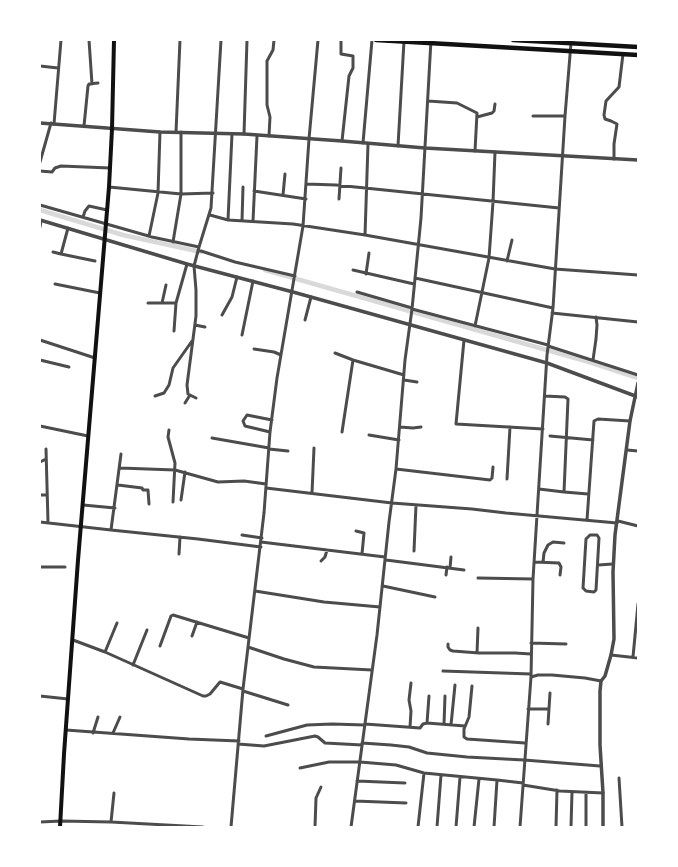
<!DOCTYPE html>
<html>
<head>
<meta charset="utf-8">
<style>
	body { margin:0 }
	#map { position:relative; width:678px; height:867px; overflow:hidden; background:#fff; font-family:Raleway,sans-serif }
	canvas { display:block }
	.frame { position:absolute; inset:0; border:41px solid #fff; pointer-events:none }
</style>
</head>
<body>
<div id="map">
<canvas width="678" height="867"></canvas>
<div class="frame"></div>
</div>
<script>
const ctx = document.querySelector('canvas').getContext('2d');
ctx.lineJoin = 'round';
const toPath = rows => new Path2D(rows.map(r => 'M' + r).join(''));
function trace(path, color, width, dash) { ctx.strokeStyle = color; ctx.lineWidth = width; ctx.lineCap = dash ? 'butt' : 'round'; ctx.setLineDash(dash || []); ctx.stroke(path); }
trace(toPath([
	[40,210,123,235,201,252],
	[265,270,589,362,638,378]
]), '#d9d9d9', 4.5);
trace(toPath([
	[89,40,92,84],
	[341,40,341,54,353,56,353,68,349,76,342,141],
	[40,66,58,68],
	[428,101,457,103,477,113,475,151],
	[533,116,565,116],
	[477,117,492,113,494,111,495,104],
	[54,124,61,40],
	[84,126,88,86,89,84,98,83],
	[176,132,180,40],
	[244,134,247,40],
	[269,136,270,117,267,105,267,61,273,50,274,40],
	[363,143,372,40],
	[398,146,404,41],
	[614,159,614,144,617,124,611,121,605,119,604,115,606,101,619,87,623,54],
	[40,162,51,123],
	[40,171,52,172,55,168,61,166,110,168],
	[306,184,336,185,559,208],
	[109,187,181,194,213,193],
	[254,191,306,199],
	[283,195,285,174],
	[339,199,341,168],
	[40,205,152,237,199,247],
	[210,215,228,220,293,224,365,235,555,269,638,275],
	[83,217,85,211,89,206,107,210],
	[228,220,232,134],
	[242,221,243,187],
	[253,221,257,136],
	[40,227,41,221],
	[68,228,61,254,95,261],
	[365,235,368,144],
	[149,236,158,193,160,132],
	[173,242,181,194,181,132],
	[198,250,235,262,295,276],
	[53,252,61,254],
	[507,261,512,240],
	[353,270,414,284],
	[366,274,369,253],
	[415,278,553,308],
	[55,284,100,293],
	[357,292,412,308],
	[148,303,176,303],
	[162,303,166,285],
	[412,309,548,345],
	[552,313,638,322],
	[222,315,232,297,237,277],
	[305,320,311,297],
	[195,325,205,327],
	[475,326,489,258,493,202,495,152],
	[174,331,176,303,187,264],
	[242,335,253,281],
	[40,340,95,358],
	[464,340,456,424,543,429],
	[548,346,638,375],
	[254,349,274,352,281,355],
	[335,353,353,360,404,375],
	[40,360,69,367],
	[593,360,596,339,597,325,596,317],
	[404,380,417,382],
	[155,396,164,393,169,385,173,368,192,341],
	[545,396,565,397,568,399,564,492,588,494],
	[196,398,188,394,187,385,196,316,196,290,194,266,199,247,211,208,221,40],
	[185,403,190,395],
	[40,426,88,436],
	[400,427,413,428,421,427],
	[169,430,168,437,175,463,173,502],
	[270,432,245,426,243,421,247,415,272,420],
	[342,432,353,360],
	[369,435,399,440],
	[550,436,593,440],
	[212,438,269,448],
	[46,449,48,522],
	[269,449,288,451],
	[627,450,638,451],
	[40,462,46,459],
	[120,468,175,470,218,482,244,481,266,484],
	[396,469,490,480,492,478,493,467],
	[507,479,510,427],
	[118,485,142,488,143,490,148,490,149,504],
	[266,488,392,503,472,509,506,513,617,523],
	[539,489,564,492],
	[312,493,314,448],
	[40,495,47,495],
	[181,500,185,472],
	[83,505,115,508],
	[587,520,594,421,598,419,630,421],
	[618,521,638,526],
	[40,522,111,530,198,539,261,547],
	[111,530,121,454],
	[356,531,364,533,362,554],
	[242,535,262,538],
	[590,535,597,535,599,538,596,590,594,592,586,591,583,588,586,539,590,535],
	[261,542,385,557],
	[414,551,416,505],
	[179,554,180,537],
	[386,560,464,570],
	[321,561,325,557,327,550],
	[535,562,559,563,561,567,560,575],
	[543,562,544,553,548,545,553,542,564,543],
	[598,565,613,564],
	[40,567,65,567],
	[450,568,451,557],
	[446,575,447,567],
	[478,578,533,579],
	[383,586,435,597],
	[255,591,324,602,380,607],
	[192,636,197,622],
	[73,640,105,652,203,696,206,696,210,694,220,682,243,689],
	[531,643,566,644],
	[448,644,448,647,450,650,453,651,479,653,515,653,531,654],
	[160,646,171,616,173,615,249,638],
	[248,647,284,659,314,667,372,670],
	[105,652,117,623],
	[477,653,478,628],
	[611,655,638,658],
	[633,657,638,604],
	[133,665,147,630],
	[443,671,531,674],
	[531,677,538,675,552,675,585,678,601,681],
	[472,686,469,717,464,729,464,737,467,739,525,743],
	[243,691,288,705],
	[40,696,68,699],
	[528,709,549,709],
	[427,723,429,696],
	[365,724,420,728,423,724,427,723,465,726],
	[444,724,445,696],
	[548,724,550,693],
	[451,725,455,685],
	[410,727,411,711,409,700,411,683],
	[66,730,189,739,239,741],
	[93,733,98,717],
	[113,733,120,717],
	[266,736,307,725,332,724,365,725],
	[362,743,391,745,409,747,427,753,467,757,524,760,600,766],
	[238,744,264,746,315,736,318,737,325,743,362,745],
	[300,768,329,762,360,762,396,765,424,773,497,780,494,827],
	[619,778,622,827],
	[497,780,523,783],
	[357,781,405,783],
	[523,785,560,791,603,793],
	[355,801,406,803],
	[40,822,61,821,111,822,203,827],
	[111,822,114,793],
	[231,827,243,689,264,513,270,432,277,378,303,226,309,139,318,40],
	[315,827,316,798,321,787],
	[351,827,377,635,389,522,396,469,405,360,412,309,421,218,431,40],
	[418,827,424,773],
	[437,827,441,775],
	[456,827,460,777],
	[474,827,479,779],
	[520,827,531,677,533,579,547,355,553,308,565,116,571,43],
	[556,827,557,790],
	[571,827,572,792],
	[586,827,586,792]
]), '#4c4c4c', 3);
trace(toPath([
	[40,123,160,132,244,134,342,141,425,148,638,160],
	[40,220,187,264,293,292,547,363,638,397],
	[603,827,603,793,600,745,600,691,601,681,605,676,611,655,614,639,613,572,615,535,630,421,638,383]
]), '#4c4c4c', 3.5);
trace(toPath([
	[60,827,64,754,78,560,109,187,112,129,114,40]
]), '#111', 4);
trace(toPath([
	[376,40,638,55],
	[513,40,638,47]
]), '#111', 4.5);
</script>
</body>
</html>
